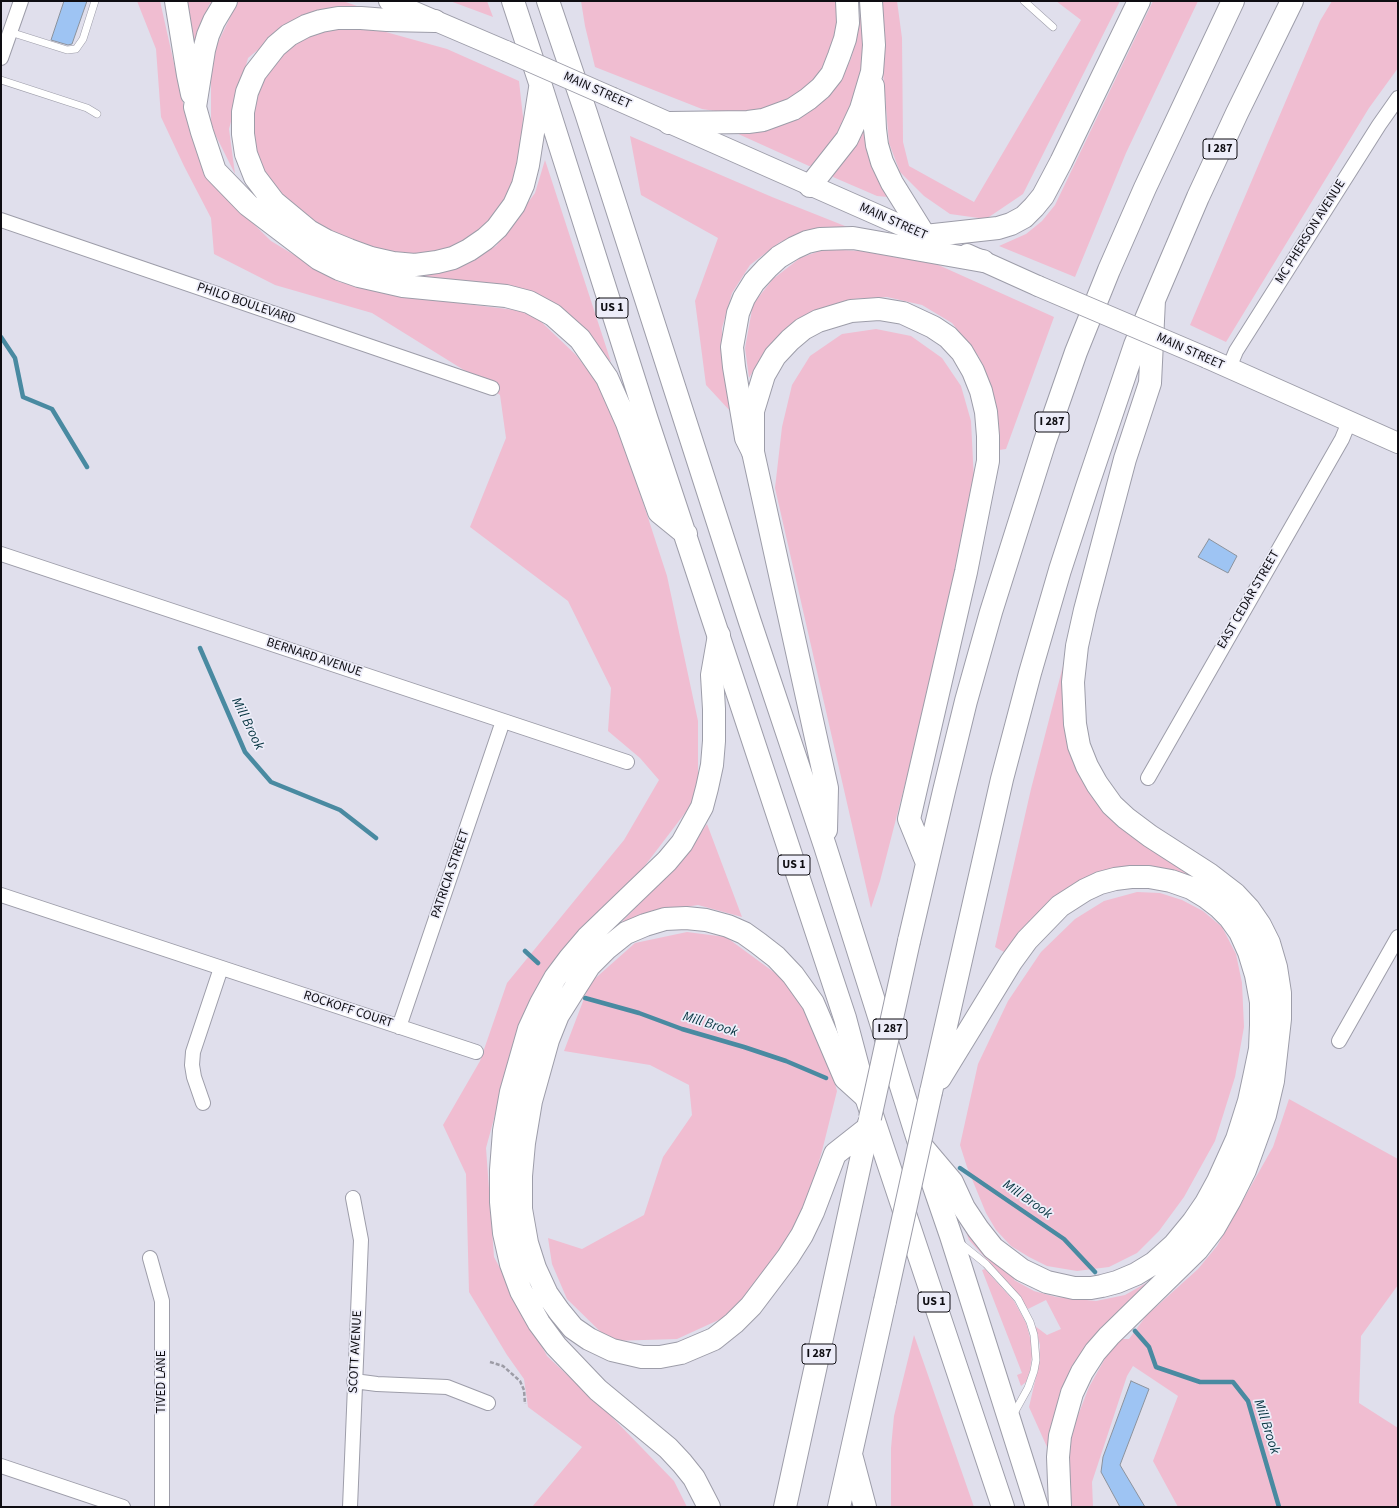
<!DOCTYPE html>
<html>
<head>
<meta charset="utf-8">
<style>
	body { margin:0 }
	#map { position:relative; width:1399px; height:1508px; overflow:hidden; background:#e0dfec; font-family:"Source Sans 3",sans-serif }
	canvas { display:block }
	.frame { position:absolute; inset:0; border:2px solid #0e0d12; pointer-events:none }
</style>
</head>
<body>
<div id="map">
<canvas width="1399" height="1508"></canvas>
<div class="frame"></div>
</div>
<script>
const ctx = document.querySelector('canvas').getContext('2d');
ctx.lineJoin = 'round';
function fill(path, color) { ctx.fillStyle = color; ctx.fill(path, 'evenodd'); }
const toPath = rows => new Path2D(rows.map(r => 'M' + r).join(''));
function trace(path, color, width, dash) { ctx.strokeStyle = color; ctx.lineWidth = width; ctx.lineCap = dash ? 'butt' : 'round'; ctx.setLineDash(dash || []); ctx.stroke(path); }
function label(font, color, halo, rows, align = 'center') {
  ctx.font = font + ' "Source Sans 3",sans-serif'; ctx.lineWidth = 3.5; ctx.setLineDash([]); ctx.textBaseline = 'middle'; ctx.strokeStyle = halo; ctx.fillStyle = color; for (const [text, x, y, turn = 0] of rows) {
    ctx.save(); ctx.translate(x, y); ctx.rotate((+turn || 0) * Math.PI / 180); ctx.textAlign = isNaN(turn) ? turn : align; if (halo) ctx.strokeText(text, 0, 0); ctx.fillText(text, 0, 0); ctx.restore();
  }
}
fill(toPath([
	[137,1,160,1,182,99,204,175,271,241,339,282,442,301,531,312,576,355,609,398,667,576,698,721,698,796,634,880,577,933,534,994,505,1078,486,1148,494,1257,547,1356,610,1415,674,1481,687,1507,532,1507,582,1447,528,1407,524,1379,507,1355,469,1292,466,1174,443,1125,480,1061,507,983,624,840,659,780,640,758,608,731,611,688,568,601,470,527,506,438,500,395,475,377,372,313,275,285,214,254,211,218,184,166,161,117,156,49],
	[185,1,213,1,209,5,194,65],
	[238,1,343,1,357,6,295,19,248,58,229,129,235,174,211,126,211,57],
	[450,1,487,1,493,17],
	[581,1,838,1,839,19,830,59,819,76,805,89,783,104,760,112,734,114,702,109,595,67,585,26],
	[877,1,897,1,902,38,903,142,909,166,974,202,1081,20,1056,1,1120,1,1023,194,986,219,950,214,924,196,900,172,889,143],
	[1153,1,1198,1,1126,153,1075,277,999,246,1026,234,1042,221,1055,205],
	[1332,1,1398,1,1398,68,1369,108,1226,342,1190,325,1320,21],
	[862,5,866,40,862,79,848,122,816,165,809,166,725,128,842,75,851,59,855,43],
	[344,25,375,29,447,49,519,81,523,117,521,150,513,186,496,214,475,235,446,249,411,256,374,249,339,236,307,219,279,194,259,165,253,137,254,112,261,85,274,63,292,46,314,31],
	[866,114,888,197,877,196,833,177,832,172],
	[630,136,772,197,860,232,819,232,780,242,750,265,732,293,722,328,722,352,731,412,706,385,695,301,718,238,641,195],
	[545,160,611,362,574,321,422,277,496,246,535,193],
	[825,249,879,252,934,263,1054,317,1006,449,999,450,997,413,979,357,952,323,922,305,887,297,853,299,798,319,763,354,749,378,745,348,753,304,773,279,800,258],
	[876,329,911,336,942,358,961,386,971,421,974,481,966,548,880,881,871,908,775,488,782,427,792,385,810,356,842,334],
	[1070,639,1074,759,1194,875,1163,870,1130,867,1021,934,1004,952,995,947,1031,789],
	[707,824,742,917,698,905,646,913,616,928,681,861],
	[1137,892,1160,893,1182,900,1203,911,1222,927,1236,954,1242,983,1244,1027,1235,1077,1215,1141,1184,1197,1159,1231,1137,1253,1109,1267,1077,1271,1047,1266,1029,1257,1011,1246,996,1230,986,1213,967,1167,960,1145,978,1064,1008,1001,1041,952,1075,919,1104,901],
	[687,932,726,937,786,981,822,1038,837,1091,822,1151,800,1226,736,1312,677,1339,610,1341,567,1299,552,1264,548,1238,582,1249,644,1215,663,1157,692,1115,689,1085,650,1065,564,1051,590,983,635,943],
	[1289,1099,1398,1159,1398,1285,1361,1336,1359,1403,1398,1428,1398,1507,1178,1507,1153,1461,1178,1396,1133,1366,1127,1376,1092,1482,1093,1507,1072,1507,1068,1471,1068,1441,1089,1387,1116,1339,1129,1339,1146,1316,1198,1269,1217,1246,1273,1147],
	[962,1220,1015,1276,1014,1280,1034,1291,1056,1297,1096,1301,1125,1295,1148,1282,1151,1284,1102,1331,1049,1447,1047,1447,1029,1407,1039,1364,1040,1345,1035,1326,1047,1335,1061,1329,1046,1300,1028,1309,1013,1288,969,1240],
	[985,1269,1014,1301,1026,1323,1031,1341,1032,1356,1030,1371,1026,1382,1021,1386,1017,1375,1022,1373,982,1270],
	[914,1335,958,1461,974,1507,891,1507,891,1448,894,1416]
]), '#f0bdd1');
trace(toPath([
	[1,337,15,358,23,397,52,409,87,467],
	[200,648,245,752,271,782,340,810,376,838],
	[525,951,538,963],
	[585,998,639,1013,682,1029,744,1047,786,1061,826,1078],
	[960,1168,1064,1239,1095,1272],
	[1135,1331,1149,1347,1156,1367,1200,1382,1233,1382,1248,1401,1279,1507]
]), '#498aa1', 4.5);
const building = toPath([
	[64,1,87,1,72,44,68,45,51,40,64,1],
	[1209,539,1237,556,1228,573,1198,557,1209,539],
	[1131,1381,1149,1389,1120,1465,1145,1507,1120,1507,1101,1472,1103,1457,1131,1381]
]);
fill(building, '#9ec4f3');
trace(building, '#8b929c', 1);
const service = toPath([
	[1024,1,1053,27],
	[10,32,67,50,76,49,83,39,95,1],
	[1,80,87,108,97,114],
	[960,1243,986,1264,1018,1299,1030,1322,1034,1335,1036,1360,1034,1371,1028,1388,1013,1415]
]);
const minor = toPath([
	[1,58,21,1],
	[1,220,492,388],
	[1229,368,1236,351,1379,125,1398,98],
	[1,554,627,762],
	[1148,778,1342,439,1349,422],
	[1,895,476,1052],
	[399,1027,503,721],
	[1339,1041,1398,937],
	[203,1103,194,1077,192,1065,193,1052,221,968],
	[150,1258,162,1301,162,1507],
	[354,1381,377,1384,447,1387,488,1403],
	[1,1466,123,1507],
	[350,1507,361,1240,353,1198]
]);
const secondary = toPath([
	[389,1,506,51],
	[613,98,932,239],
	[967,254,1038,286],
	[1207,358,1398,443]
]);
const trunk = toPath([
	[176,1,188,75,192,94],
	[226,1,214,21,208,35,204,50,195,107,202,132,215,171,248,205,319,259,339,269,359,276,403,286,506,296,529,302,553,315,580,339,607,378,627,423,659,512,686,534],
	[513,1,540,83,647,420,845,1018,866,1097,1003,1507],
	[548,1,586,113,750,622,825,846,919,1143,951,1236,1037,1507],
	[435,21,387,20,361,18,338,18,321,21,306,26,289,35,276,46,255,73,247,92,243,112,243,134,246,154,255,177,274,202,309,231,327,241,349,250,371,258,393,263,415,265,437,262,453,258,469,250,485,239,497,228,514,205,523,185,528,165,540,88],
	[873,86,875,129,877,145,882,162,892,183,925,236],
	[669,123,748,122,763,120,793,109,808,99,821,88,832,74,839,56,845,39,848,23,847,1],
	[810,186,847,139,861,109,872,72,874,45,871,1],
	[826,830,827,788,753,452,746,438,734,367,732,347,738,313,744,298,754,282,767,268,779,257,794,248,807,242,820,239,853,238,983,261]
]);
const motorway = toPath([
	[925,236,998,228,1011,224,1024,217,1034,207,1043,196,1061,162,1139,1],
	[753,452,753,411,764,375,775,356,790,340,803,329,818,321,851,311,879,309,903,313,933,327,948,337,962,352,973,371,981,391,986,412,988,436,988,461,966,572,909,819,927,863],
	[909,941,944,791,966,701,991,612,1045,441,1076,352,1109,270,1145,188,1233,1],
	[931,1092,1002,779,1030,673,1060,570,1087,487,1135,345,1154,300,1198,197,1237,113,1292,1],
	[866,1097,845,1078,813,1003,793,975,776,957,758,943,744,933,728,926,706,920,686,918,665,919,645,925,626,933,606,949,589,966,558,1015,548,1040,531,1101,524,1143,521,1176,521,1209,527,1243,535,1268,547,1294,559,1311,573,1328,589,1339,612,1350,642,1357,660,1357,681,1353,714,1339,734,1323,751,1306,788,1257,802,1235,813,1212,835,1154,868,1128],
	[919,1143,952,1182,964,1208,978,1229,993,1248,1022,1270,1047,1282,1074,1288,1091,1288,1102,1286,1117,1282,1136,1274,1154,1263,1174,1245,1193,1222,1206,1203,1218,1181,1237,1139,1249,1101,1255,1073,1260,1049,1261,1025,1261,1002,1256,975,1249,952,1240,932,1230,918,1219,907,1206,897,1191,888,1171,881,1149,877,1131,877,1115,879,1100,883,1085,890,1060,906,1027,940,1011,962,940,1078],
	[852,1458,865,1507],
	[709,1507,694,1478,682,1463,668,1448,598,1390,556,1346,539,1323,521,1291,511,1264,504,1233,501,1202,501,1170,504,1131,511,1092,529,1029,541,1003,555,978,570,958,587,938,667,861,682,843,702,807,707,788,712,765,714,741,714,709,712,675,719,635],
	[785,1507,869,1123],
	[839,1507,885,1301],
	[1060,1507,1058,1457,1060,1436,1072,1393,1082,1372,1095,1352,1109,1336,1197,1250,1214,1228,1230,1200,1245,1170,1265,1115,1273,1081,1280,1019,1280,993,1276,967,1269,943,1260,925,1249,909,1235,894,1209,874,1150,836,1126,818,1112,805,1097,784,1087,766,1079,746,1075,724,1073,682,1077,646,1085,610,1125,459,1150,383,1154,300]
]);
trace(service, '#9d9da9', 8);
trace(minor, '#9d9da9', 16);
trace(secondary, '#9d9da9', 22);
trace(trunk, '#9d9da9', 24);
trace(motorway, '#9d9da9', 24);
trace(toPath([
	[490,1362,503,1366,520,1381,524,1390,525,1404]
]), '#9d9ca6', 2.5, [4, 2]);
trace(service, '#fff', 7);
trace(minor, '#fff', 14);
trace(secondary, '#fff', 20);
trace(trunk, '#fff', 22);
trace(motorway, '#fff', 22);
const secondaryBridge = toPath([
	[506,51,613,98],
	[1038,286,1207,358]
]);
const motorwayBridge = toPath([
	[870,1118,909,941],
	[885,1301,931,1092]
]);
trace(secondaryBridge, '#9d9da9', 22, []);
trace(motorwayBridge, '#9d9da9', 24, []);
trace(secondaryBridge, '#fff', 20);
trace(motorwayBridge, '#fff', 22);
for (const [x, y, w] of [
	[1220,149,34],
	[612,308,32],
	[1052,422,34],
	[794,865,32],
	[890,1029,34],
	[934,1302,32],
	[819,1354,34]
]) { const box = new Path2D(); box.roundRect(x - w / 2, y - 10, w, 20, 3); ctx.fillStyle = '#ededf9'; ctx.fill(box); trace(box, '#0e0d12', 1); }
label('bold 12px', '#0e0d12', null, [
	["I 287",1220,149],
	["US 1",612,308],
	["I 287",1052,422],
	["US 1",794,865],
	["I 287",890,1029],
	["US 1",934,1302],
	["I 287",819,1354]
]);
label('13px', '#0e0d12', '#ededf9', [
	["MAIN STREET",597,91,24],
	["MAIN STREET",893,222,24],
	["MC PHERSON AVENUE",1311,232,-58],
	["PHILO BOULEVARD",246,304,19],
	["MAIN STREET",1190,352,24],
	["EAST CEDAR STREET",1249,600,-60],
	["BERNARD AVENUE",314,658,18],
	["PATRICIA STREET",451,874,-71],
	["ROCKOFF COURT",348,1010,18],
	["SCOTT AVENUE",356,1352,-87],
	["TIVED LANE",162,1382,-90]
]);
label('italic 14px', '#063440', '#ededf9', [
	["Mill Brook",247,724,64],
	["Mill Brook",710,1025,17],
	["Mill Brook",1027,1200,35],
	["Mill Brook",1266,1427,72]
]);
</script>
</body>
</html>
